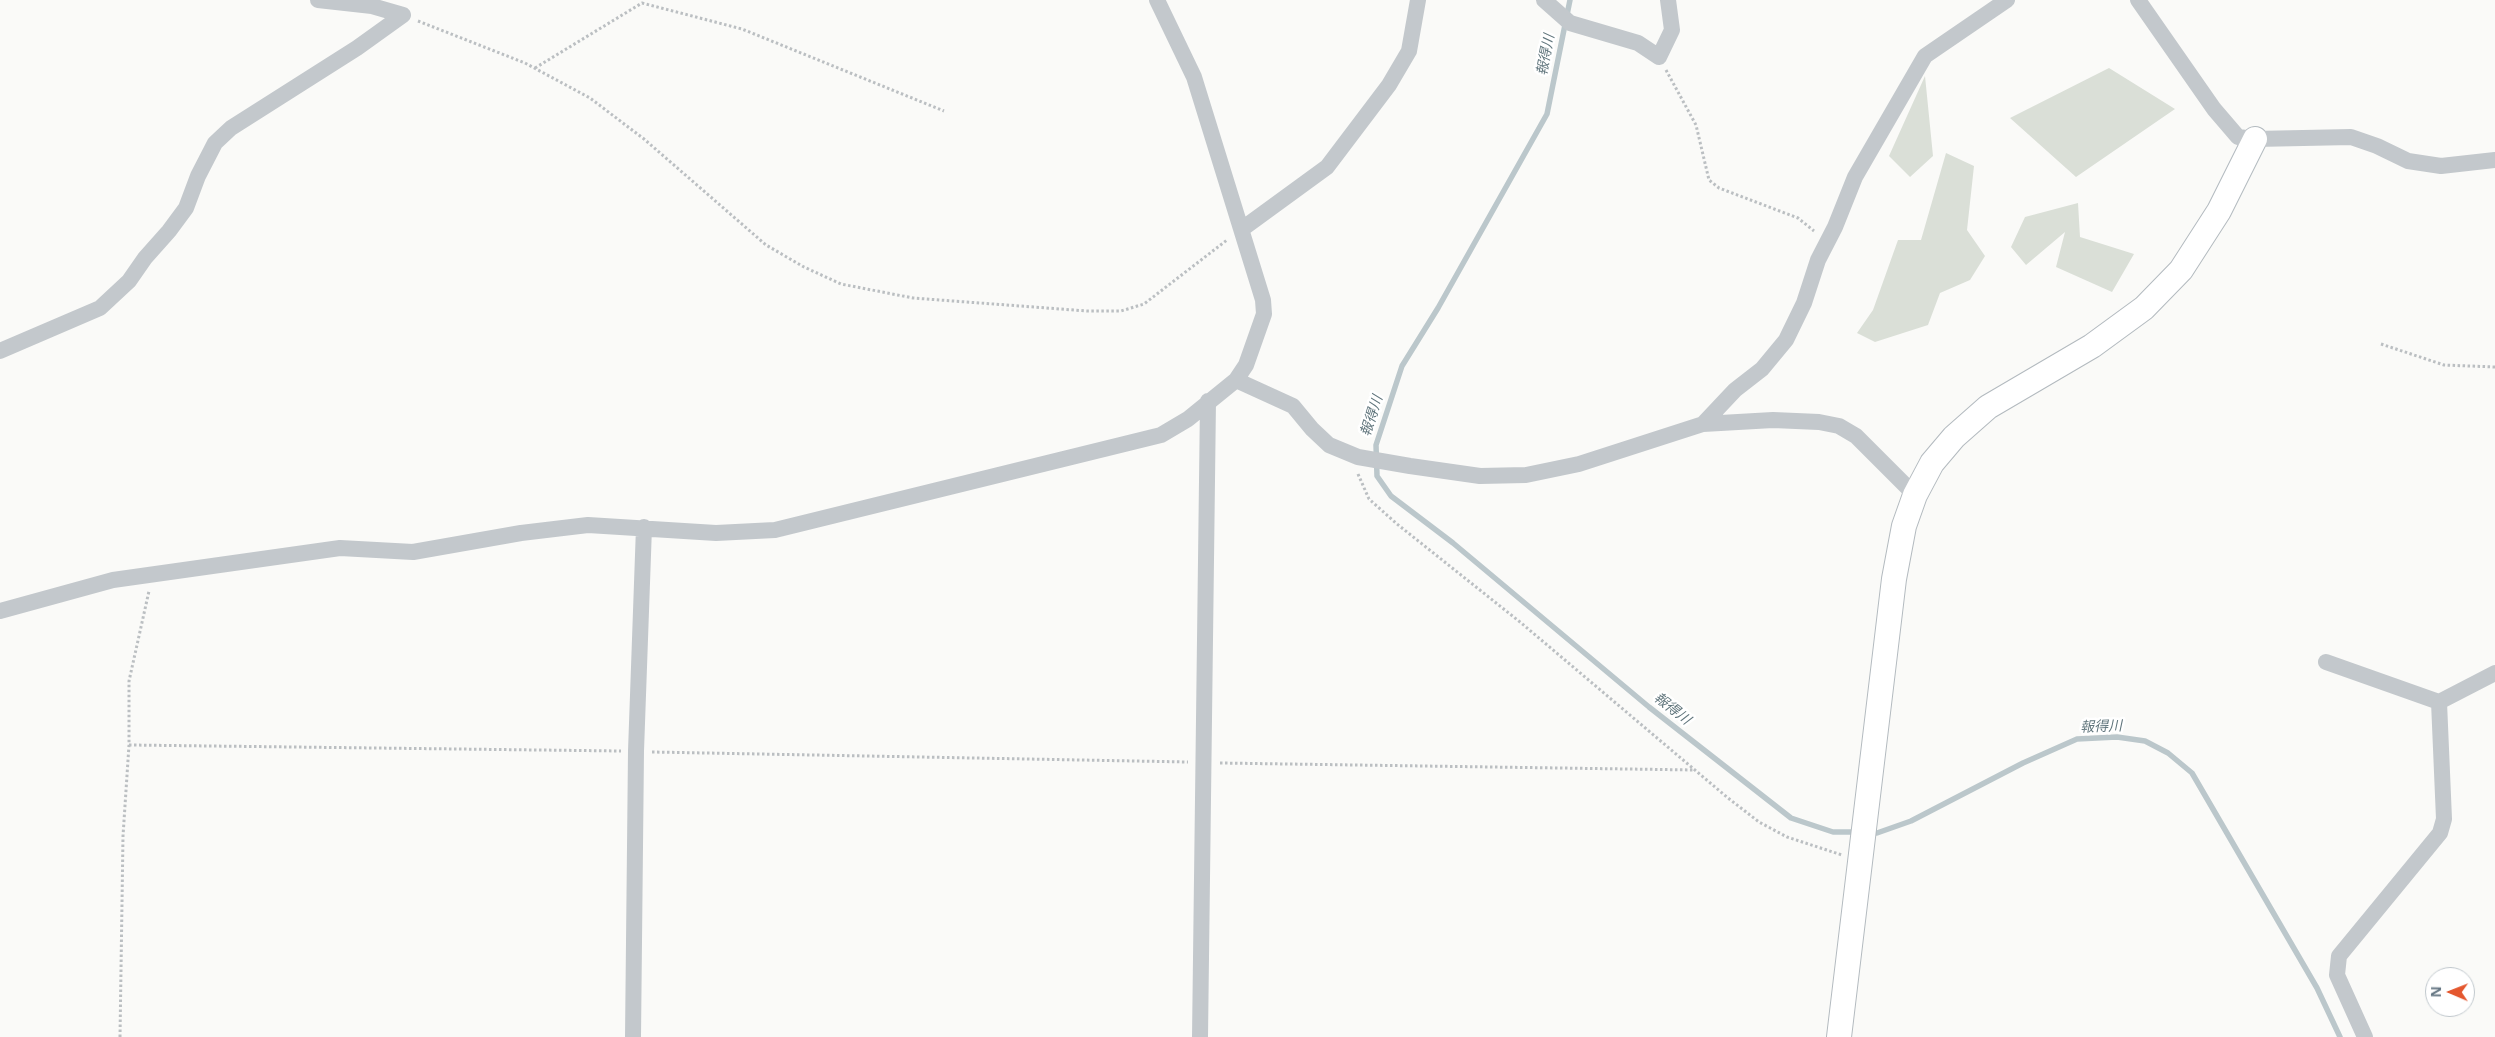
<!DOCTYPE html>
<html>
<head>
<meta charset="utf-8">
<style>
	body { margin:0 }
	#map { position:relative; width:2495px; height:1037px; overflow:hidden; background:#fafaf8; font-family:"Open Sans",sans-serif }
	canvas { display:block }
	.north { position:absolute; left:2425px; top:967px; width:50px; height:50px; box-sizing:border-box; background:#fff; border:1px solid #c1c8cd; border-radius:50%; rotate:271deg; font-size:14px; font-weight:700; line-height:20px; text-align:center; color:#657683 }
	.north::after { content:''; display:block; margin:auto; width:18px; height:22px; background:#e4572e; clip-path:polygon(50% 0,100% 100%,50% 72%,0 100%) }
</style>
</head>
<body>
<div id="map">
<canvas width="2495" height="1037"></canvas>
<div class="north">N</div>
</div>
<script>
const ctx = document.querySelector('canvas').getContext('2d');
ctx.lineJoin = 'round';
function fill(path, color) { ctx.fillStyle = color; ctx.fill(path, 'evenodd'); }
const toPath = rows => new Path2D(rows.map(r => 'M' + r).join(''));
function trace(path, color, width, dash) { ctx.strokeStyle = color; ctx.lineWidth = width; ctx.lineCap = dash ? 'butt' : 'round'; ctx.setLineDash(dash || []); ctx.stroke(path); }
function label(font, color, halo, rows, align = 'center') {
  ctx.font = font + ' "Open Sans","Noto Sans JP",sans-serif'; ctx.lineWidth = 5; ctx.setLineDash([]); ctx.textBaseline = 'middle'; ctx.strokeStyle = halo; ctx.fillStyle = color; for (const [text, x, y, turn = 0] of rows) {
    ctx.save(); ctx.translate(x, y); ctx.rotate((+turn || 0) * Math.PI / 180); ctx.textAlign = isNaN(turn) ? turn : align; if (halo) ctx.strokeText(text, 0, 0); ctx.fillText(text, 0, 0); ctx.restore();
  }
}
fill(toPath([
	[2109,68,2175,109,2076,177,2010,118],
	[1925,76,1933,156,1910,177,1889,156],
	[1946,153,1974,166,1967,230,1985,256,1970,280,1940,293,1928,325,1875,342,1857,333,1873,310,1898,240,1921,240],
	[2078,203,2080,237,2134,254,2112,292,2056,267,2065,232,2026,265,2011,247,2025,217]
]), '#dadfd7');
trace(toPath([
	[1570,0,1547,114,1438,308,1402,366,1376,445,1377,476,1391,496,1453,543,1649,707,1791,818,1833,832,1859,832],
	[1869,833,1877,833,1911,821,2023,763,2077,739,2117,737,2145,741,2168,753,2192,773,2317,988,2340,1037]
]), '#bbc7cb', 5.5);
const secondary = toPath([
	[1839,1037,1894,579,1904,526,1915,495,1932,463,1954,437,1988,407,2092,346,2144,308,2181,270,2219,211,2255,139]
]);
trace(secondary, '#b3babf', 26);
trace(toPath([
	[418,21,525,63,590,98,644,139,766,245,804,267,841,284,913,298,1087,311,1121,311,1144,304,1227,240],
	[535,68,642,3,742,29,944,111],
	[1666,70,1696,125,1709,180,1719,188,1798,218,1814,231],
	[2381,344,2444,365,2495,367],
	[1358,474,1369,499,1397,524,1520,622,1728,798,1759,822,1787,837,1842,855],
	[129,745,621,751],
	[652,752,1188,762],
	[1220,763,1695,770],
	[120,1037,123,836,129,745,129,681,149,591]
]), '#bbbfc2', 3, [2.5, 2.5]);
trace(toPath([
	[318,0,372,6,403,15],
	[1544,0,1570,23,1638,43,1659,57,1672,30,1668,0],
	[2138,0,2214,109,2238,137,2255,139,2351,137,2377,146,2408,161,2441,166,2495,160],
	[1242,229,1327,167,1389,85,1409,51,1418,0],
	[0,351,100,308,129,281,145,258,169,231,186,208,198,176,215,143,231,128,357,48,403,15],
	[1236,380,1293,406,1312,429,1329,445,1358,457,1410,466,1480,476,1526,475,1579,464,1703,424,1773,420,1819,422,1839,426,1856,436,1915,495],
	[1703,424,1735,390,1762,369,1786,340,1804,303,1818,260,1835,227,1855,177,1925,56,2007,0],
	[0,611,113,580,340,548,413,552,521,533,588,525,716,533,775,530,1161,435,1188,419,1236,380,1246,365,1264,314,1263,300,1194,77,1157,0],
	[2326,662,2439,702],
	[633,1037,636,751,644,527],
	[1200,1037,1208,401],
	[2365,1037,2337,975,2339,956,2440,833,2444,819,2439,702,2495,673]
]), '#c3c8cc', 16);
trace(secondary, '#fff', 24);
label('italic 14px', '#60757c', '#fff', [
	["報得川",1546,55,-79],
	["報得川",1372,416,-72],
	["報得川",1672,709,38],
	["報得川",2101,727,-2]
]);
</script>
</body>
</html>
